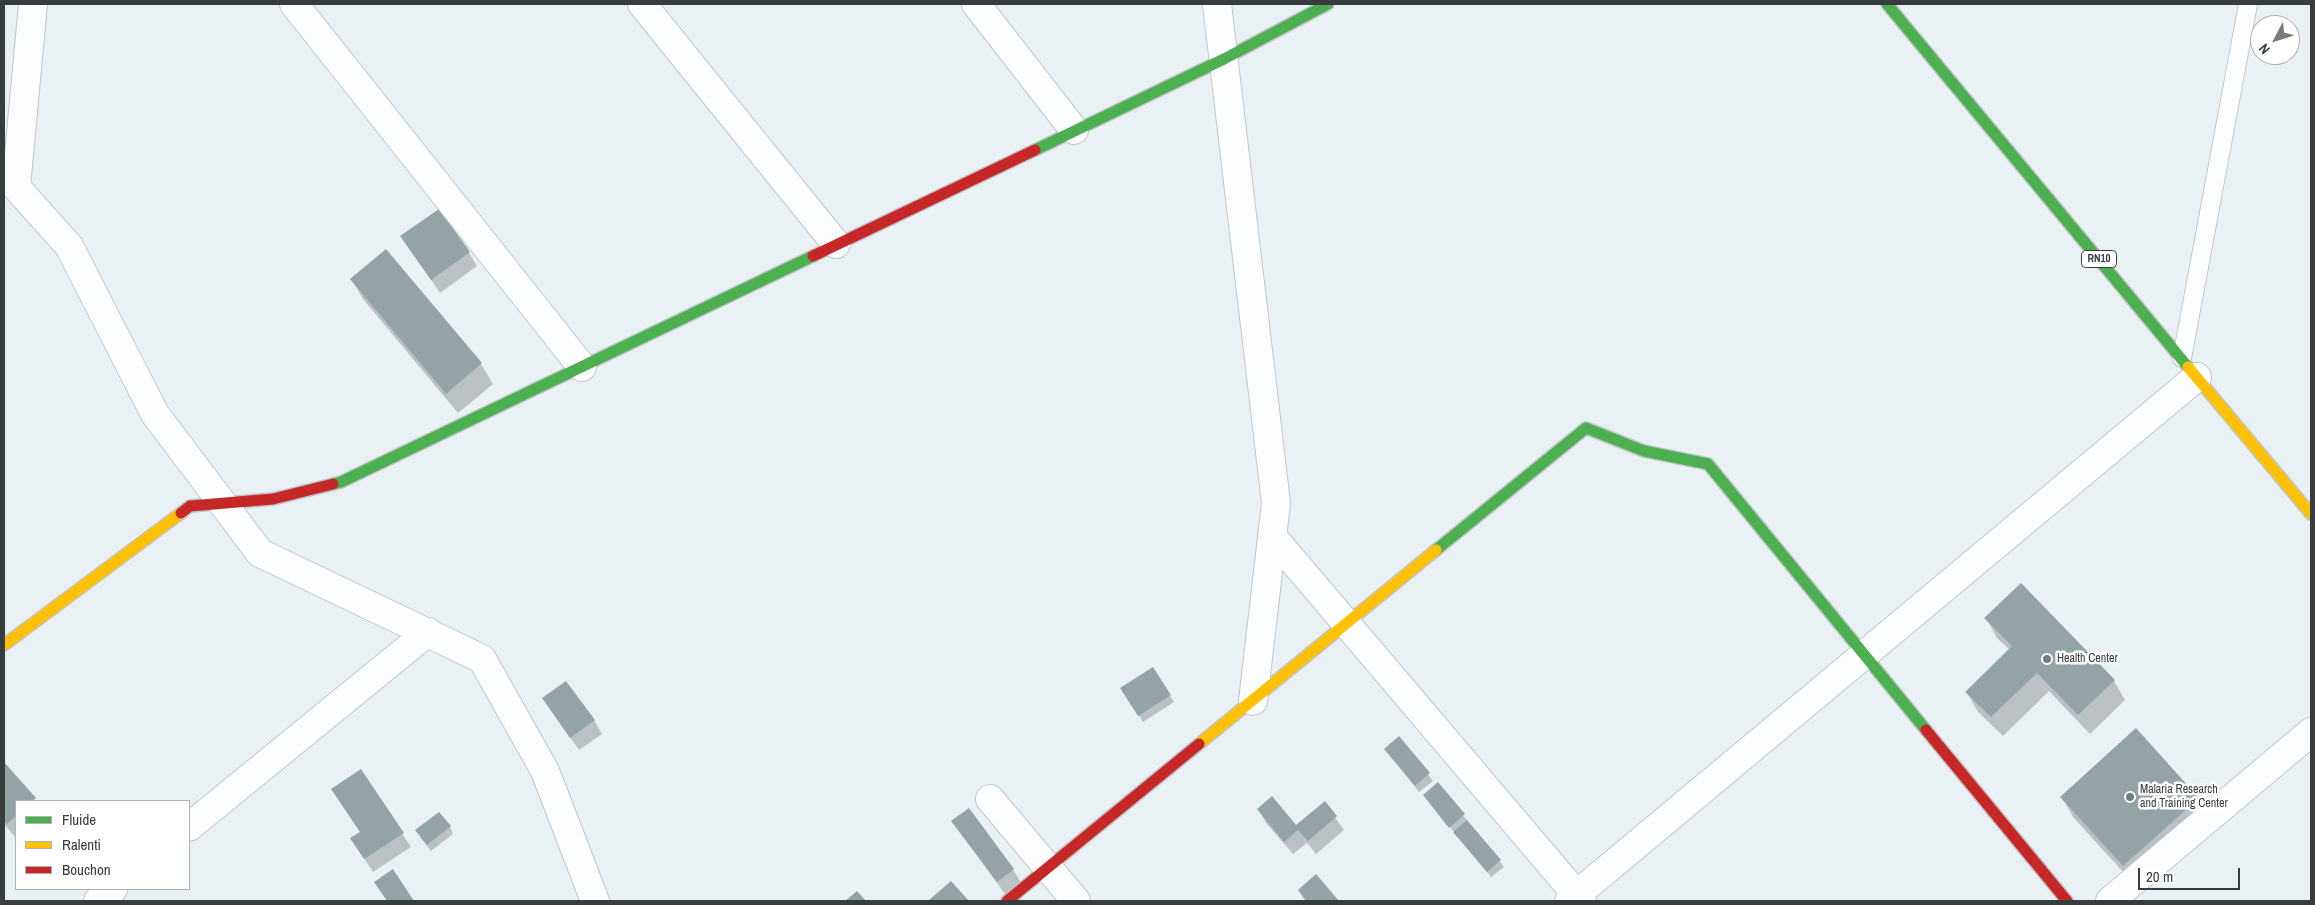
<!DOCTYPE html>
<html>
<head>
<meta charset="utf-8">
<style>
	body { margin:0 }
	#map { position:relative; width:2315px; height:905px; overflow:hidden; background:#eaf1f5; font-family:"Archivo Narrow",sans-serif }
	canvas { display:block }
	.frame { position:absolute; inset:0; border:5px solid #373c3f; pointer-events:none }
	.legend { position:absolute; left:15px; top:800px; width:175px; height:90px; box-sizing:border-box; background:#fff; border:1px solid #afb1b2; margin:0; padding:6px 9px; list-style:none; font-size:15px; color:#373c3f }
	.legend li { display:flex; align-items:center; gap:10px; height:25px }
	.legend b { width:25px; border:1px solid #afb1b2 }
	.north { position:absolute; left:2250px; top:15px; width:50px; height:50px; box-sizing:border-box; background:#fff; border:1px solid #afb1b2; border-radius:50%; rotate:230deg; font-size:14px; font-weight:700; line-height:20px; text-align:center; color:#373c3f }
	.north::after { content:''; display:block; margin:auto; width:18px; height:22px; background:#767b7f; clip-path:polygon(50% 0,100% 100%,50% 72%,0 100%) }
	.scale { position:absolute; left:2138px; top:868px; width:102px; height:22px; box-sizing:border-box; border:2px solid #373c3f; border-top:0; padding-left:6px; font-size:15px; line-height:18px; white-space:nowrap; color:#373c3f; -webkit-text-stroke:4px #fff; paint-order:stroke }
</style>
</head>
<body>
<div id="map">
<canvas width="2315" height="905"></canvas>
<div class="frame"></div>
<ul class="legend">
<li><b style="height:6px;background:#4caf50"></b>Fluide</li>
<li><b style="height:6px;background:#ffc107"></b>Ralenti</li>
<li><b style="height:6px;background:#c62828"></b>Bouchon</li>
</ul>
<div class="north">N</div>
<div class="scale">20 m</div>
</div>
<script>
const ctx = document.querySelector('canvas').getContext('2d');
ctx.lineJoin = 'round';
function fill(path, color) { ctx.fillStyle = color; ctx.fill(path, 'evenodd'); }
const toPath = rows => new Path2D(rows.map(r => 'M' + r).join(''));
function trace(path, color, width, dash) { ctx.strokeStyle = color; ctx.lineWidth = width; ctx.lineCap = dash ? 'butt' : 'round'; ctx.setLineDash(dash || []); ctx.stroke(path); }
function label(font, color, halo, rows, align = 'center') {
  ctx.font = font + ' "Archivo Narrow",sans-serif'; ctx.lineWidth = 5; ctx.setLineDash([]); ctx.textBaseline = 'middle'; ctx.strokeStyle = halo; ctx.fillStyle = color; for (const [text, x, y, turn = 0] of rows) {
    ctx.save(); ctx.translate(x, y); ctx.rotate((+turn || 0) * Math.PI / 180); ctx.textAlign = isNaN(turn) ? turn : align; if (halo) ctx.strokeText(text, 0, 0); ctx.fillText(text, 0, 0); ctx.restore();
  }
}
fill(toPath([
	[402,237,469,253,477,266,440,293],
	[386,251,481,364,493,384,458,413,363,299,352,280],
	[1986,618,2114,681,2125,700,2090,734,2049,691,2003,736,1978,712,1967,692,2010,650,1997,638],
	[1153,669,1174,702,1143,722,1122,688],
	[544,699,594,720,602,734,579,750],
	[1399,738,1433,781,1419,792,1386,749],
	[4,764,36,801,16,801,15,837,4,824],
	[361,771,411,847,373,872,360,852,361,833,341,803],
	[1438,784,1504,867,1491,877,1424,795],
	[2062,797,2198,799,2209,818,2135,885,2073,817],
	[1325,803,1344,830,1316,854,1307,843,1293,854,1266,823,1259,810,1296,827],
	[953,822,1013,869,1021,883,1005,894],
	[450,827,453,834,431,851,420,837],
	[1316,876,1337,901,1305,901,1299,891]
]), '#0003');
fill(toPath([
	[439,209,470,252,431,280,400,236],
	[386,249,482,363,446,394,350,279],
	[2021,583,2115,680,2078,715,2037,673,1991,717,1965,692,2012,646,1984,618],
	[1153,667,1171,695,1138,716,1120,688],
	[566,681,595,720,570,738,542,698],
	[2136,728,2199,798,2123,866,2060,797],
	[1399,736,1430,773,1415,786,1384,749],
	[4,762,36,798,32,801,16,801,16,816,7,824,4,821],
	[361,769,404,833,364,859,350,838,360,832,331,789],
	[1438,782,1465,814,1449,828,1423,795],
	[1272,796,1296,825,1325,801,1337,816,1308,841,1298,830,1284,842,1257,809],
	[969,808,1014,869,997,882,951,821],
	[439,812,451,826,427,845,415,830],
	[1467,820,1501,860,1487,872,1453,832],
	[393,869,414,901,387,901,374,882],
	[1316,874,1339,901,1307,901,1298,890],
	[951,881,969,901,928,901],
	[857,891,866,901,845,901]
]), '#94a3a6');
const lane = toPath([
	[2182,358,2248,4]
]);
const street = toPath([
	[33,4,16,187,69,246,155,414,260,553,482,659,545,771,595,901],
	[294,4,582,367],
	[642,4,836,244],
	[976,4,1074,130],
	[1217,4,1276,503,1253,701],
	[1272,536,1582,901],
	[990,799,1076,901],
	[189,827,428,632],
	[98,901,113,889],
	[1569,901,2197,377],
	[2110,901,2311,732]
]);
const fast = toPath([
	[1887,4,2188,367],
	[1035,150,1224,59,1328,4],
	[333,484,341,482,813,256],
	[1436,550,1586,428,1644,451,1708,464,1926,730]
]);
const slow = toPath([
	[2188,367,2311,514],
	[4,645,181,513],
	[1199,744,1436,550]
]);
const jam = toPath([
	[813,256,1035,150],
	[181,513,190,506,273,499,333,484],
	[1926,730,2067,901],
	[1007,901,1199,744]
]);
trace(lane, '#c1c6c9', 20);
trace(street, '#c1c6c9', 30);
trace(fast, '#c1c6c9', 14);
trace(slow, '#c1c6c9', 14);
trace(jam, '#c1c6c9', 14);
trace(lane, '#fcfdfe', 18);
trace(street, '#fcfdfe', 28);
trace(fast, '#4caf50', 11);
trace(slow, '#ffc107', 11);
trace(jam, '#c62828', 11);
for (const [x, y, r, color] of [
	[2047,659,5,"#767b7f"],
	[2130,797,5,"#767b7f"]
]) { const dot = new Path2D(); dot.arc(x, y, r, 0, 2 * Math.PI); ctx.fillStyle = color; ctx.fill(dot); trace(dot, '#fff', 2); }
for (const [x, y, w] of [
	[2099,259,35]
]) { const box = new Path2D(); box.roundRect(x - w / 2, y - 8.5, w, 17, 4); ctx.fillStyle = '#fff'; ctx.fill(box); trace(box, '#373c3f', 1); }
label('bold 11px', '#373c3f', null, [
	["RN10",2099,259]
]);
label('12px', '#373c3f', '#fff', [
	["Health Center",2057,659],
	["Malaria Research",2140,790],
	["and Training Center",2140,804]
], 'left');
</script>
</body>
</html>
